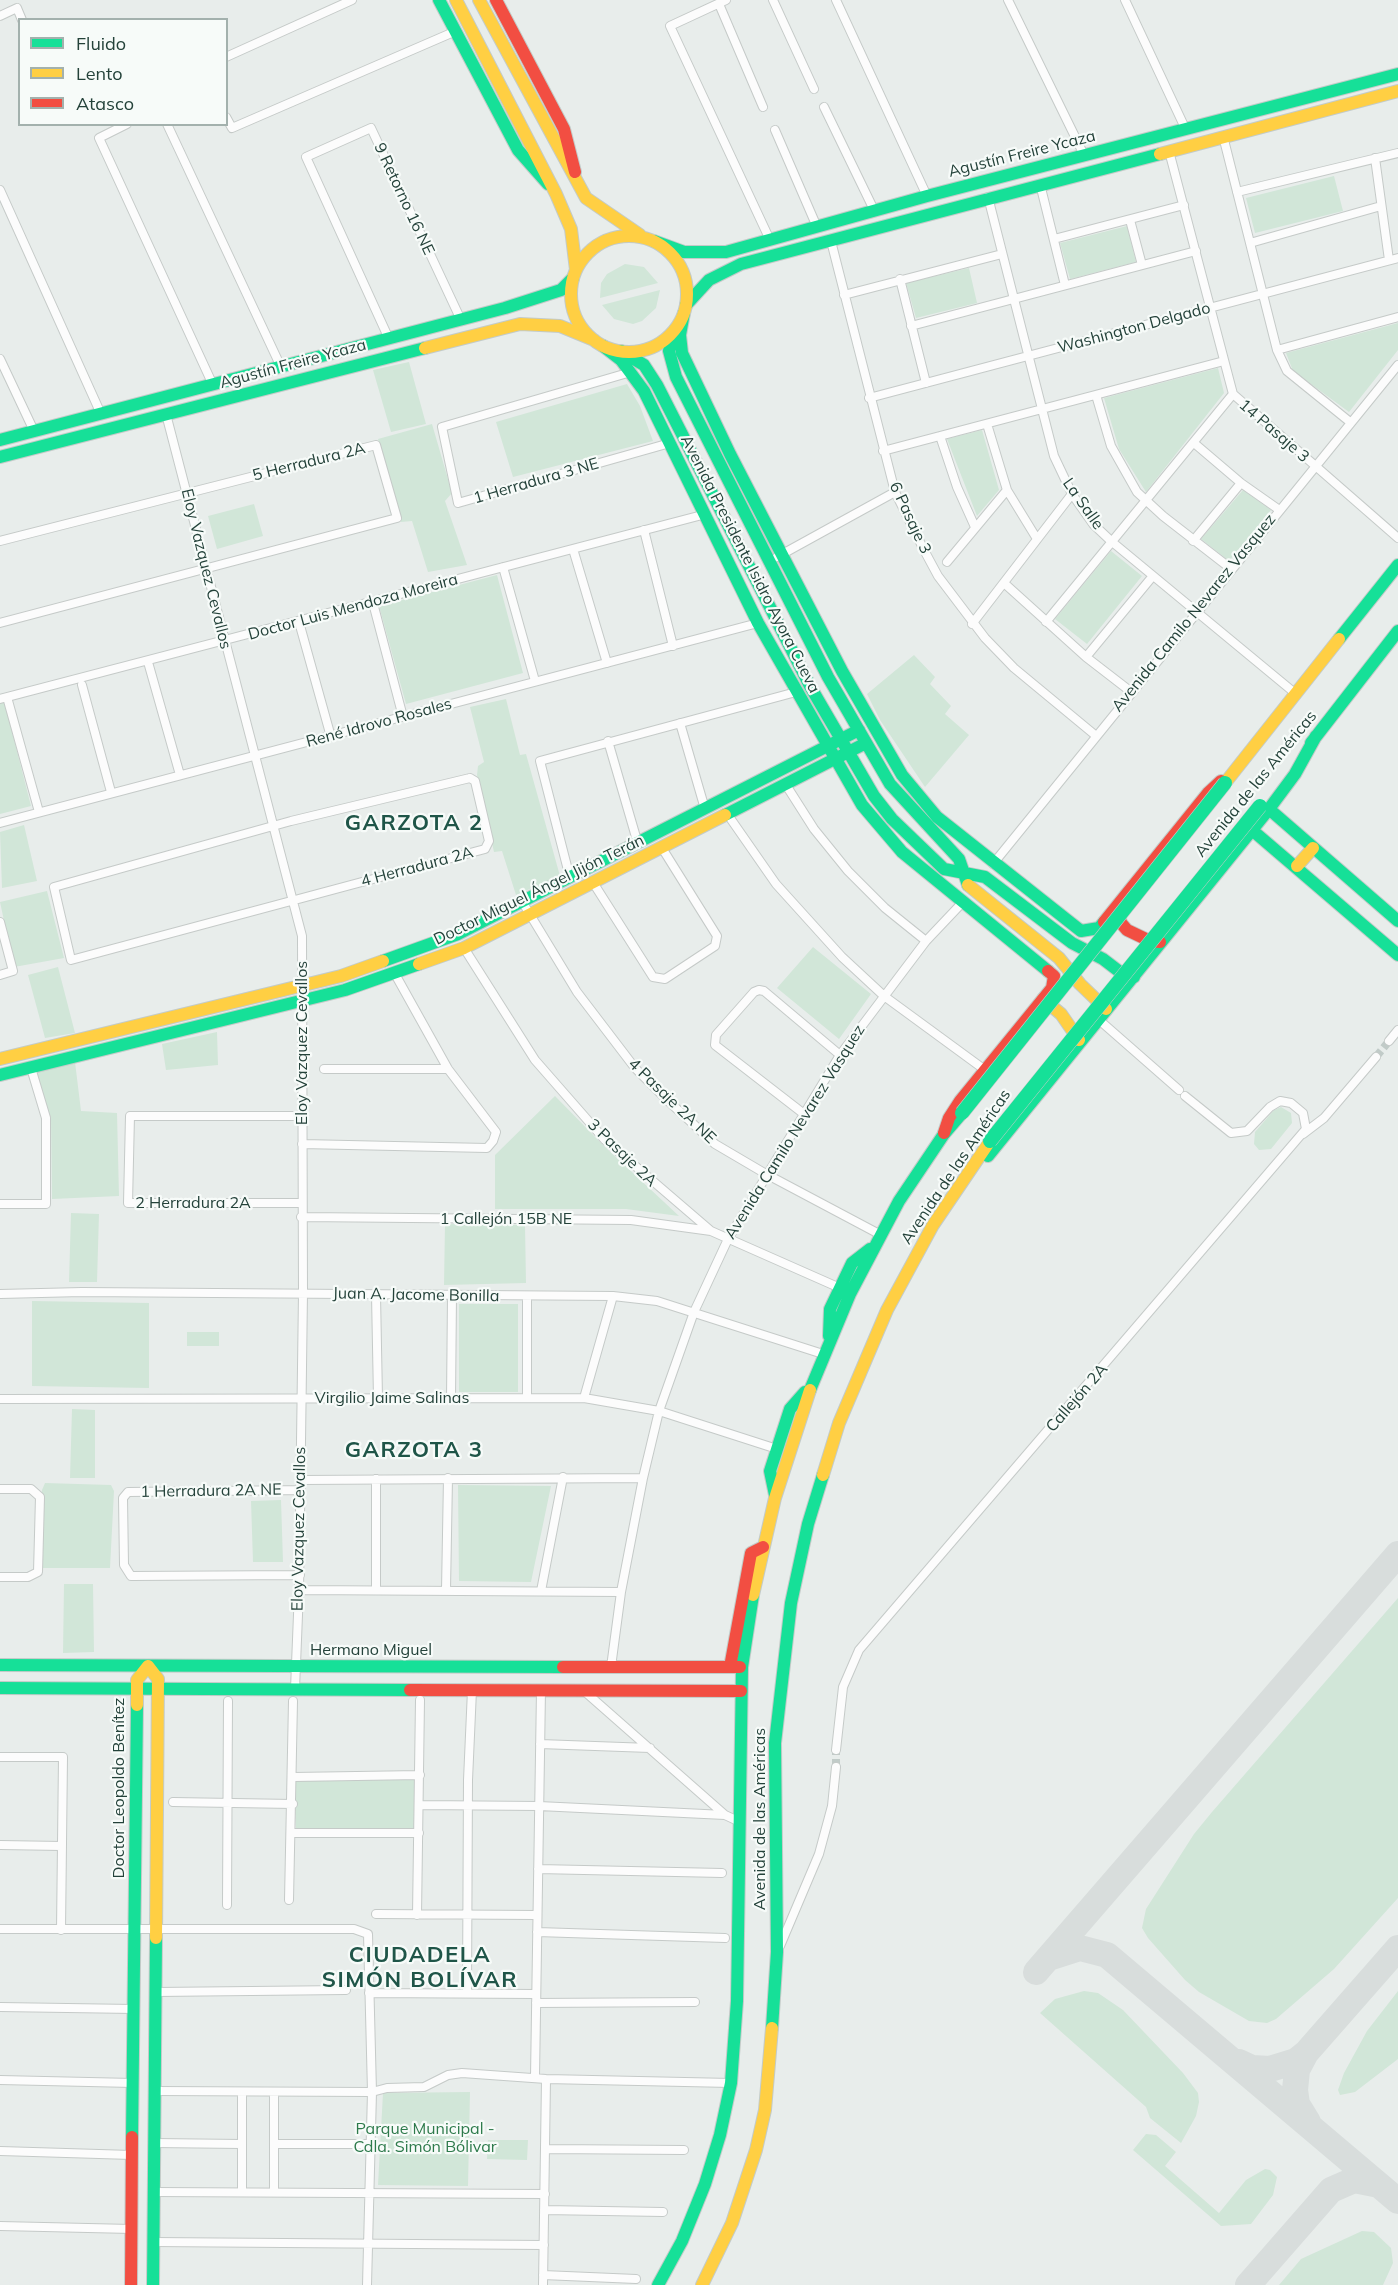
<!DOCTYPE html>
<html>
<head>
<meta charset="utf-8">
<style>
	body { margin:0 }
	#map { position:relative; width:1398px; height:2285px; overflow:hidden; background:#e8edeb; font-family:Mulish,sans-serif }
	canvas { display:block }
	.legend { position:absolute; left:18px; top:18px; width:210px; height:108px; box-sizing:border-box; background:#f7fbf9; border:2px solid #a3b1ad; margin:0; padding:8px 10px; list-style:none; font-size:18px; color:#24423a }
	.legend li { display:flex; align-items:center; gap:12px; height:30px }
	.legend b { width:30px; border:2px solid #a3b1ad }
</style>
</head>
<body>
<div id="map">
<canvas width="1398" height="2285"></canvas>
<ul class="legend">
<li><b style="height:8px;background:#16e098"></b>Fluido</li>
<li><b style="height:8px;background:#ffcf43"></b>Lento</li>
<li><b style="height:8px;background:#f24e42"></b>Atasco</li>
</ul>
</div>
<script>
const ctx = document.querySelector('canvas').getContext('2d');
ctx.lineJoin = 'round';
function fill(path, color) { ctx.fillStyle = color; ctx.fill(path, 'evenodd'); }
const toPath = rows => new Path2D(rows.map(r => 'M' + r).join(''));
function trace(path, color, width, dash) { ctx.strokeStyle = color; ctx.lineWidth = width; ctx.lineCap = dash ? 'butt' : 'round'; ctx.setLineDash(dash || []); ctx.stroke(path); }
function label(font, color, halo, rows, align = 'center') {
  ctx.font = font + ' Mulish,sans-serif'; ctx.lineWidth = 4.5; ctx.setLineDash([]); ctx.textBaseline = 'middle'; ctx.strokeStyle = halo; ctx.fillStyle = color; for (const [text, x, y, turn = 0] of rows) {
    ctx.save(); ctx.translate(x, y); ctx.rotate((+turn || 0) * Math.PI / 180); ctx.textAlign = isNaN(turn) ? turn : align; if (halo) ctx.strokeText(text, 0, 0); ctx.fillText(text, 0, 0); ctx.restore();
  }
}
fill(toPath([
	[1334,176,1343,211,1255,233,1246,198],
	[1127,226,1136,262,1070,279,1060,243],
	[625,264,644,267,658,283,600,298,601,283,607,274],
	[969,268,977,303,916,318,906,283],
	[660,290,656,308,642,321,633,324,614,319,602,305],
	[1398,323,1398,350,1349,412,1293,371,1286,353],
	[409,362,426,424,391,432,373,370],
	[1218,368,1224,393,1146,492,1119,449,1104,398],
	[627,384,640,406,653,441,513,477,496,422],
	[432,424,452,493,445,501,467,565,428,572,412,521,401,522,378,439],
	[982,430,999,490,977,516,947,439],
	[1243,490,1271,510,1229,561,1201,539],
	[254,504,263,536,217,549,208,516],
	[1111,551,1142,576,1087,644,1055,619],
	[497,575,523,673,406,704,379,606],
	[914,655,935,677,930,684,951,706,945,714,969,735,925,787,880,720,867,694],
	[506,699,520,755,526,754,560,876,516,895,502,851,494,852,477,775,478,766,484,762,470,707],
	[4,700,31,806,0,814,0,701],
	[24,825,37,881,2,888,0,832],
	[47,891,64,958,14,967,0,902],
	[813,947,871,994,839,1039,777,988],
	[58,967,75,1033,45,1038,28,975],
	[217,1032,218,1065,166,1070,162,1044],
	[75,1062,81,1111,117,1113,119,1196,52,1199,51,1119,36,1070],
	[555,1096,603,1145,679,1216,626,1209,495,1209,495,1155],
	[1281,1107,1291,1113,1292,1123,1271,1149,1259,1150,1254,1144,1255,1132,1274,1110],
	[71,1213,99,1214,97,1282,69,1282],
	[445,1224,525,1225,526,1283,444,1285],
	[32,1301,149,1303,149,1388,32,1386],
	[459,1304,518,1304,518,1392,459,1392],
	[187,1332,219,1332,219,1346,187,1346],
	[72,1409,95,1410,95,1478,70,1478],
	[45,1483,111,1485,114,1491,110,1568,43,1568,42,1490],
	[458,1485,551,1486,531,1582,459,1581],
	[281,1500,283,1562,253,1562,251,1501],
	[64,1584,93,1584,94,1652,63,1653],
	[1398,1598,1398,1898,1334,1969,1276,2019,1267,2023,1249,2021,1199,1992,1185,1980,1148,1938,1142,1928,1146,1909,1194,1834,1212,1812],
	[416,1775,415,1829,296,1829,294,1776],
	[1084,1991,1098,1993,1123,2010,1183,2073,1198,2093,1199,2102,1196,2116,1181,2143,1150,2118,1146,2107,1040,2013,1055,1999],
	[1398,1991,1398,2059,1355,2092,1340,2095,1338,2090,1344,2073,1367,2031],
	[470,2092,468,2186,378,2185,383,2093],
	[1146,2134,1156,2135,1176,2152,1165,2166,1219,2213,1246,2180,1265,2169,1270,2170,1277,2177,1273,2195,1251,2224,1221,2226,1133,2150],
	[488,2140,528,2140,527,2160,487,2159],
	[1362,2231,1374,2232,1391,2248,1393,2263,1383,2285,1279,2285,1301,2259]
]), '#d1e6d8');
trace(toPath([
	[1049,1958,1080,1948,1107,1955,1398,2201],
	[1036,1972,1398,1554],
	[1306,2053,1297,2070,1295,2090,1297,2104,1308,2122],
	[1239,2062,1252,2068,1270,2069,1296,2061,1306,2053,1398,1948],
	[1248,2285,1331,2190,1354,2180,1379,2185]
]), '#d8dddc', 26);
trace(toPath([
	[1376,1057,1389,1041],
	[836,1767,836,1750]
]), '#c1cbc8', 8, [8, 4]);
const street = toPath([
	[726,0,670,26,770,240],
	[773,0,814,89],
	[836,0,927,196],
	[1008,0,1084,155],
	[1125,0,1186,130],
	[719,4,763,107],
	[0,16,17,8,22,20],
	[226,57,352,0],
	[824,107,874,210],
	[226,117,232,128,456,31],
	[127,124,99,138,213,385],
	[167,124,281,367],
	[775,130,817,227],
	[1223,136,1277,350,1287,371,1350,422],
	[1169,151,1233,394,1398,538],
	[1375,158,1389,260],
	[1040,184,1065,285],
	[0,190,101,414],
	[1237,192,1398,153],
	[988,197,1054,456,1072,494,1093,524,1111,541,1296,694],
	[1130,220,1142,265],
	[1054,239,1184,205],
	[831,241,895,492,924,550,938,576,985,638,1014,668,1095,735],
	[1250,243,1381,206],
	[900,279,926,383],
	[844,295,1002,254],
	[911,326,1196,251],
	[389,339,306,157,371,128,461,320],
	[1277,350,1398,317],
	[0,359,34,431],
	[631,372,442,427,458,503,670,443],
	[1096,395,1111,446,1137,492,1163,516,1230,568],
	[869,398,1398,258],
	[166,414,302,936,303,1293,299,1590,295,1689],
	[987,424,1007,490,1037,539],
	[940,436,957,487,975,527],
	[1194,443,1241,483,1278,509],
	[883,451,1224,361],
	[644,530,673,646],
	[0,541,376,445,397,518,0,623],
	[1193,541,1241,483],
	[573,549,607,663],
	[777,557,895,492],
	[947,562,1007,490],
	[503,567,535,681],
	[1004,583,1086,657,1130,691],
	[373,603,403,717],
	[299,622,331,737],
	[1046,622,1233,394],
	[972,624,1072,494],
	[1086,657,1152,577],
	[148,662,180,775],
	[82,685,111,792],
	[7,697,39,812],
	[0,699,706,514],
	[680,723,705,809],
	[608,741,638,844],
	[470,778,475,781,489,841,485,849,71,960,54,887,291,821,470,778],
	[786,785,814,829,848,871,885,908,926,941],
	[728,815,776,884,842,957,884,996,985,1070],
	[0,823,758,623],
	[993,864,1398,365],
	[570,878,540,761,796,692],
	[594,884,653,977,665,979,715,946,717,936,662,848],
	[523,903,577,992,635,1068,666,1099,715,1144,766,1174,881,1235],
	[0,922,13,971,0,975],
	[464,948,535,1060,605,1140,711,1231,840,1288],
	[1098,1019,1179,1090],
	[1389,1041,1398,1030],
	[324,1069,448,1069],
	[804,1114,715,1045,716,1035,754,992,759,990,764,991,840,1055],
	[1303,1134,1324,1118,1376,1057],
	[302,1144,487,1148,493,1141,496,1132,448,1069,395,974],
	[301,1203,128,1203,130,1116,301,1116],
	[0,1204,46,1204,46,1118,31,1068],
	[301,1217,631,1220,711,1231],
	[0,1294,82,1292,613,1296,657,1301,823,1354],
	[376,1295,378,1398],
	[527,1398,527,1296],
	[584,1398,613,1296],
	[0,1399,584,1398,659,1411,777,1449],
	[451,1399,452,1296],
	[301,1480,643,1478],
	[0,1489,31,1489,40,1497,38,1572,28,1577,0,1577],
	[300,1575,131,1576,124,1565,123,1498,128,1492,301,1490],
	[299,1590,621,1592],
	[376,1590,376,1479],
	[446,1590,448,1478],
	[541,1591,563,1477],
	[611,1667,621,1592,643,1478,659,1411,694,1312,728,1239,840,1055,926,941,962,903],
	[583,1690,725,1815,738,1821],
	[540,1744,650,1748],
	[836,1750,843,1687,859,1650,1306,1129,1303,1113,1291,1103,1280,1101,1270,1107,1247,1131,1231,1133,1185,1096],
	[0,1757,63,1757,61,1930],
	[293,1777,420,1775],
	[173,1802,293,1804],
	[420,1805,539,1806,725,1815],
	[292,1833,419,1833],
	[0,1845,62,1846],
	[538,1869,722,1873],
	[289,1900,293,1701],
	[227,1905,228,1701],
	[376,1914,537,1915],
	[417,1915,420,1700],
	[0,1929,354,1929,368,1934,372,2092,367,2285],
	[537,1932,725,1938],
	[780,1946,819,1854,832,1806,836,1767],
	[156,1992,346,1990],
	[369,1993,536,1994],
	[467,1993,468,1780,472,1690],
	[536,2003,695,2002],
	[0,2007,134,2009],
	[535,2077,541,1690],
	[0,2080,133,2083],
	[155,2091,372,2092,387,2088,424,2087,448,2075,462,2073,546,2079,731,2083],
	[242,2092,242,2192],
	[274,2092,274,2192],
	[154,2143,242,2144],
	[274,2144,370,2144],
	[546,2149,684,2150],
	[0,2151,132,2155],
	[154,2192,545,2194],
	[544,2210,663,2212],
	[0,2226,132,2229],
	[153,2242,544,2245],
	[543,2275,636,2279],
	[543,2285,546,2079]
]);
const fast = toPath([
	[439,0,518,150,548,184],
	[654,241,684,252,726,252,927,196,1398,74],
	[686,305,709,280,741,264,1160,154],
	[684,313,680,335,682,353,730,454,842,671,902,775,937,817,1081,931,1099,928,1104,922],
	[675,330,669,351,676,377,828,677,890,784,959,859,968,885],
	[603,346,621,360,644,391,758,623,862,805,902,852,1048,971],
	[621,351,644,365,657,385,810,686,874,796,892,819,944,869,985,877,1072,943,1103,959,1120,972,1134,977],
	[0,440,505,308,561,290,573,278],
	[0,457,425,348],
	[1339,639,1398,565],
	[1311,743,1398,631],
	[1269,809,1398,921],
	[725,815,866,743],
	[1252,830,1398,955],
	[383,961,458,934,859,730],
	[0,1075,345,990,419,964],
	[988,1156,1269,809,1295,774,1316,736],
	[829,1336,830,1309,852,1263,870,1249],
	[810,1390,850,1294,899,1201,944,1134,962,1113],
	[775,1495,770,1471,790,1409,805,1392],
	[0,1665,563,1667],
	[0,1688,410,1690],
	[772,2028,777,1952,775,1743,791,1603,808,1524,823,1475],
	[132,2137,137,1705],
	[153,2285,156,1938],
	[658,2285,682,2241,705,2184,720,2135,731,2083,737,2001,742,1667,753,1595]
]);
const slow = toPath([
	[456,0,556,194,571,229,576,270],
	[479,0,586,198,640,235],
	[1160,154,1398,91],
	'571 294a58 58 0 1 1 116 0a58 58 0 1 1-116 0Z',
	[425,348,520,324,560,326,594,340],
	[1225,783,1339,639],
	[1297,866,1313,848],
	[968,885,1059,958,1080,984,1106,1009],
	[419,964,464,948,725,815],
	[1043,999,1061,1014,1079,1040],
	[0,1059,341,976,383,961],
	[823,1475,839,1423,887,1310,933,1225,990,1141],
	[753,1595,775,1498,810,1390],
	[137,1705,137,1680,148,1666,158,1679,156,1938],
	[702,2285,732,2223,756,2150,765,2110,772,2028]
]);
const jam = toPath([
	[496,0,564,129,575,172],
	[1117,907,1121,923,1127,930,1150,941,1160,942],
	[1104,922,1208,793,1221,781],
	[944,1133,949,1118,960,1101,1052,988,1054,976,1048,971],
	[563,1667,740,1667],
	[730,1667,751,1553,763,1547],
	[410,1690,741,1691],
	[131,2285,132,2137]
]);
trace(street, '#c5cac8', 10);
trace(fast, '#c3cbc8', 14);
trace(slow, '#c3cbc8', 14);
trace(jam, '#c3cbc8', 14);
trace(street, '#fcfcfc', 8);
trace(fast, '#16e098', 12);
trace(slow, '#ffcf43', 12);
trace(jam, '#f24e42', 12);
const fastBridge = toPath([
	[962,1113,1225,783],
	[990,1141,1260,806]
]);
trace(fastBridge, '#c3ccc9', 15, []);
trace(fastBridge, '#16e098', 14);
label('16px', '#24423a', '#f7fbf9', [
	["Agustín Freire Ycaza",1022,154,-14],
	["9 Retorno 16 NE",404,199,65],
	["Washington Delgado",1134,328,-15],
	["Agustín Freire Ycaza",293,364,-15],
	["14 Pasaje 3",1274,431,41],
	["5 Herradura 2A",309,462,-14],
	["1 Herradura 3 NE",536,481,-16],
	["La Salle",1083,504,55],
	["6 Pasaje 3",910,518,65],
	["Avenida Presidente Isidro Ayora Cueva",750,564,63],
	["Eloy Vazquez Cevallos",206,569,76],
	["Doctor Luis Mendoza Moreira",353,607,-15],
	["Avenida Camilo Nevarez Vasquez",1194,613,-51],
	["René Idrovo Rosales",379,723,-15],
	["Avenida de las Américas",1256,784,-51],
	["4 Herradura 2A",417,867,-15],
	["Doctor Miguel Ángel Jijón Terán",539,890,-26],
	["Eloy Vazquez Cevallos",302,1043,-90],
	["4 Pasaje 2A NE",672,1101,44],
	["Avenida Camilo Nevarez Vasquez",795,1132,-58],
	["3 Pasaje 2A",622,1153,44],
	["Avenida de las Américas",956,1167,-56],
	["2 Herradura 2A",193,1203],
	["1 Callejón 15B NE",506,1219],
	["Juan A. Jacome Bonilla",416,1295,1],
	["Virgilio Jaime Salinas",392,1398],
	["Callejón 2A",1077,1398,-49],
	["1 Herradura 2A NE",211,1491,-1],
	["Eloy Vazquez Cevallos",299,1529,-89],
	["Hermano Miguel",371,1650],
	["Doctor Leopoldo Benítez",119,1788,-90],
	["Avenida de las Américas",760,1819,-90]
]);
label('16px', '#2d7a4b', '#f7fbf9', [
	["Parque Municipal -",425,2129],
	["Cdla. Simón Bólivar",425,2147]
]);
ctx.letterSpacing = '1.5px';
label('bold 22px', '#1f5548', '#f7fbf9', [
	["GARZOTA 2",414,823],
	["GARZOTA 3",414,1450],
	["CIUDADELA",420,1955],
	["SIMÓN BOLÍVAR",420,1980]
]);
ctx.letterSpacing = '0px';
</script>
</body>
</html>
